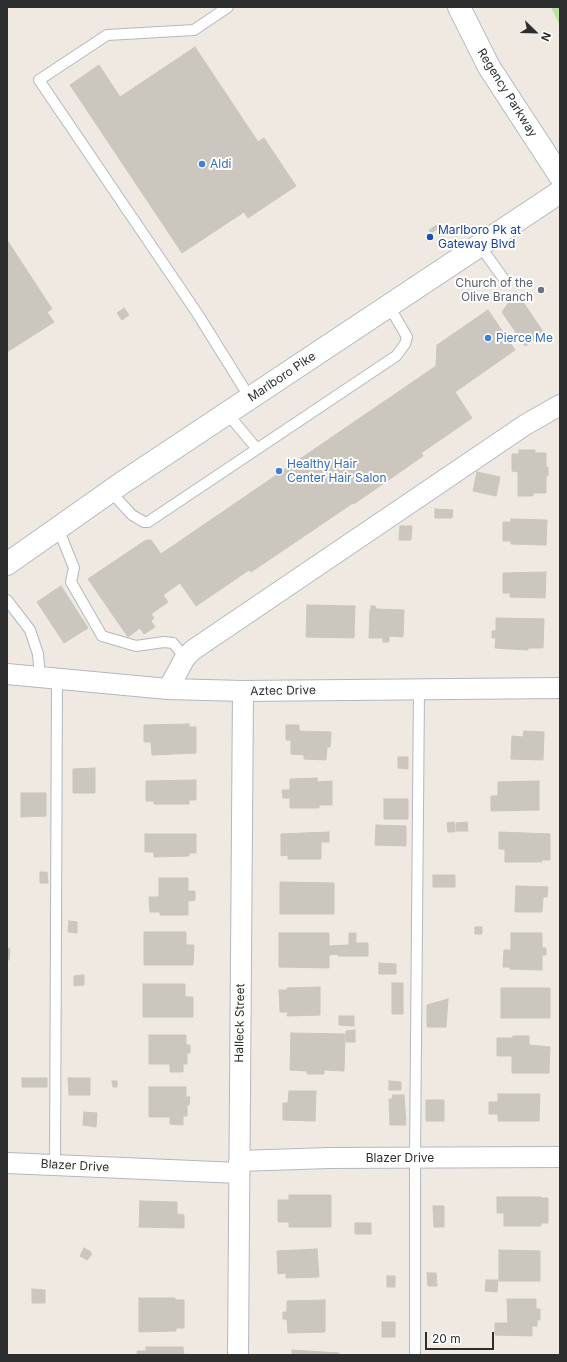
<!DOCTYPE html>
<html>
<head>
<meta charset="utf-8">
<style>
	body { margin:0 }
	#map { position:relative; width:567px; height:1362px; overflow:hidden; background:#efe9e1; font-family:Inter,sans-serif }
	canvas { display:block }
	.frame { position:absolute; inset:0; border:8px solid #2e2e2e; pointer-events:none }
	.north { position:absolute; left:515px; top:12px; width:40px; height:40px; -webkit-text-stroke:3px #fff; paint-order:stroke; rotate:113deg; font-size:11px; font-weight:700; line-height:16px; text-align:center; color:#2e2e2e }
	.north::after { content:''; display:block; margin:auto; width:14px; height:18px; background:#2e2e2e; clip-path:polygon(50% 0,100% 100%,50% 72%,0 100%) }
	.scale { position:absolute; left:425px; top:1332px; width:69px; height:18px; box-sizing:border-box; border:2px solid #2e2e2e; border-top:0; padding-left:5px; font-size:12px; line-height:14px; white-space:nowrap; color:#2e2e2e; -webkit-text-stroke:3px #fff; paint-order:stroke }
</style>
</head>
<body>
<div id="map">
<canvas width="567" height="1362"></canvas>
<div class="frame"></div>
<div class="north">N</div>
<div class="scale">20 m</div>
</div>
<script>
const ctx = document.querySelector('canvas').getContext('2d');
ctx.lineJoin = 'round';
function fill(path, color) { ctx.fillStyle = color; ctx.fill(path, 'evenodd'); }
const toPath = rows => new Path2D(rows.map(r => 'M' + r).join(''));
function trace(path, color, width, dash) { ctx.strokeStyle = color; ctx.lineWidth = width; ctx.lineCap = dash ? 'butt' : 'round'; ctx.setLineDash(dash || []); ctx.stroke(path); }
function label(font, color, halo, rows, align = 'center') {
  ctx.font = font + ' Inter,sans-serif'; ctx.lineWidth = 4; ctx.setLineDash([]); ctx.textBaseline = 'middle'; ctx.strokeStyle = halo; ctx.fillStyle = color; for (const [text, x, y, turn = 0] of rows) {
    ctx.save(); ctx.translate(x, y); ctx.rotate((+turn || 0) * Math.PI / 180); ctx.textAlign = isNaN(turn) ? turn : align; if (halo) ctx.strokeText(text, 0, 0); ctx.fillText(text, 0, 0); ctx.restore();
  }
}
fill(toPath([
	[551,7,560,7,560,26]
]), '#b6e59e');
const building = toPath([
	[195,47,258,142,264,138,296,186,248,218,244,212,182,253,70,85,99,65,120,97,195,47],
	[440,223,442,226,431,233,429,230,440,223],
	[7,240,52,309,47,312,54,322,7,352,7,240],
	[516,299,521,299,544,333,525,346,502,312,509,302,516,299],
	[124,308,129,315,122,320,117,313,124,308],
	[488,310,515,350,455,392,472,418,421,453,423,456,354,504,353,503,251,572,249,570,196,606,180,583,163,595,168,602,151,614,154,618,151,621,155,627,144,634,140,628,128,637,88,579,146,540,151,540,161,554,436,366,437,345,488,310],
	[519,450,535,450,535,453,546,453,546,467,548,467,548,476,546,475,546,493,533,493,533,496,518,496,518,472,512,471,512,454,519,454,519,450],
	[477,472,500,477,496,496,473,491,477,472],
	[435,509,453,510,452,518,435,518,435,509],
	[511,519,547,520,546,545,511,544,511,541,503,541,503,522,511,522,511,519],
	[400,526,412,526,411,540,399,540,400,526],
	[546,572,545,598,510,597,510,593,503,593,503,573,546,572],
	[61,586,88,628,64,643,37,602,61,586],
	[307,605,355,606,354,638,306,637,307,605],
	[371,606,375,606,376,609,404,610,403,637,389,636,389,642,383,642,383,638,369,638,370,610,371,610,371,606],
	[496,618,544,619,543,648,528,648,528,650,495,648,496,638,492,638,492,631,496,631,496,618],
	[189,724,189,727,196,727,196,753,152,755,151,742,144,742,144,725,189,724],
	[286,725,299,725,299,731,331,732,330,747,327,747,326,760,304,759,304,755,291,754,291,740,286,740,286,725],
	[524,731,544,732,543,760,511,759,512,736,523,737,524,731],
	[398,757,408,757,408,769,398,768,398,757],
	[95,768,95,793,73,793,73,769,95,768],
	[317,778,317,782,332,781,332,805,319,805,319,808,290,808,290,798,283,798,282,790,290,790,290,779,317,778],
	[196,780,196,800,189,800,189,804,154,804,154,801,146,801,146,781,196,780],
	[539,781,539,810,491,811,491,796,498,796,498,782,539,781],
	[21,793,46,793,46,816,21,817,21,793],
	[384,799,408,799,408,819,384,819,384,799],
	[454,822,455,832,448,832,447,823,454,822],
	[467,822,468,831,456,831,456,823,467,822],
	[376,825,406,826,406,846,375,845,376,825],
	[329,832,329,842,321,842,321,859,288,859,288,855,281,856,281,834,329,832],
	[499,832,550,834,550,860,541,860,542,862,505,862,505,849,499,849,499,832],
	[145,834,196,834,196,853,189,853,189,856,154,857,154,852,145,852,145,834],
	[40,872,47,872,48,883,40,883,40,872],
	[433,875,455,875,455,887,433,887,433,875],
	[159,878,188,878,188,891,195,891,195,900,188,901,188,915,160,915,160,912,150,912,149,897,159,897,159,878],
	[280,882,334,883,334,914,280,914,280,882],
	[516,886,548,887,547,897,543,897,542,912,515,912,516,886],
	[69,921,77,922,77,933,68,932,69,921],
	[475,927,482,927,482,934,475,934,475,927],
	[144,932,186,932,186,945,194,945,193,965,144,965,144,932],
	[279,933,329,933,329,946,349,945,349,933,356,933,356,943,368,943,368,956,338,956,338,954,329,955,329,968,279,967,279,933],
	[511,933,542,933,542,948,546,948,546,955,542,955,542,970,510,969,510,967,503,967,504,950,511,950,511,933],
	[7,948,10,949,9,960,7,960,7,948],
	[379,963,396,964,396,974,379,974,379,963],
	[84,975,84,985,74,986,74,976,84,975],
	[392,983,403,983,403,1014,392,1014,392,983],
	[143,984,185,984,185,997,193,997,193,1017,143,1017,143,984],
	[320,987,320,1015,287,1016,288,1012,280,1012,279,990,287,990,287,988,320,987],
	[501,988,550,988,550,1018,501,1018,501,988],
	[448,999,446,1027,427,1027,427,1005,448,999],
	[339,1016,354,1016,354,1026,339,1025,339,1016],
	[355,1030,355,1042,346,1042,346,1031,355,1030],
	[291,1033,345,1034,344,1071,324,1070,324,1074,307,1074,307,1071,290,1070,291,1033],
	[149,1035,186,1035,186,1045,190,1045,190,1053,187,1053,187,1064,183,1064,183,1072,170,1072,170,1064,149,1064,149,1035],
	[513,1036,529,1036,529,1045,550,1047,549,1073,512,1073,512,1056,497,1056,497,1038,513,1038,513,1036],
	[22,1078,47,1078,47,1087,22,1087,22,1078],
	[68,1078,90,1078,90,1095,69,1095,68,1078],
	[112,1081,117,1081,117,1087,113,1087,112,1081],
	[389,1081,401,1082,401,1090,389,1090,389,1081],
	[149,1087,186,1087,186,1097,190,1097,189,1105,187,1105,187,1116,183,1116,183,1125,170,1124,170,1117,149,1117,149,1087],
	[289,1091,316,1091,315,1121,283,1120,283,1103,288,1103,289,1091],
	[498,1094,540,1094,539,1121,498,1121,498,1114,489,1114,489,1102,498,1102,498,1094],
	[393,1095,404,1095,406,1125,390,1125,389,1099,392,1099,393,1095],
	[426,1100,444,1100,444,1121,426,1121,426,1100],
	[84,1112,97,1113,96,1127,83,1125,84,1112],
	[289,1195,331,1195,331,1227,289,1227,289,1222,278,1222,278,1200,289,1200,289,1195],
	[497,1197,541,1197,541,1198,548,1198,548,1223,541,1223,541,1226,504,1226,504,1213,497,1213,497,1197],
	[140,1201,177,1202,177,1214,184,1215,184,1228,139,1227,140,1201],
	[433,1206,444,1206,444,1227,434,1227,433,1206],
	[355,1223,371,1223,371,1234,355,1234,355,1223],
	[84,1248,91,1252,90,1253,92,1254,87,1260,80,1256,84,1248],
	[317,1249,319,1277,286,1278,286,1273,278,1274,277,1251,317,1249],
	[499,1250,540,1251,540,1281,499,1281,499,1250],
	[427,1273,436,1273,437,1286,428,1286,427,1273],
	[387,1276,395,1276,395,1287,387,1287,387,1276],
	[486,1280,498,1280,497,1292,485,1291,486,1280],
	[32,1289,45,1290,45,1303,32,1303,32,1289],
	[139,1298,175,1298,175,1300,184,1300,184,1328,176,1328,176,1331,139,1332,139,1298],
	[507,1299,536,1299,536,1309,540,1309,540,1320,537,1320,537,1326,532,1326,532,1336,495,1335,495,1323,508,1323,507,1299],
	[325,1300,325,1332,288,1333,287,1319,283,1319,283,1312,287,1312,287,1301,325,1300],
	[382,1322,395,1322,395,1337,382,1337,382,1322],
	[146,1347,183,1347,184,1355,137,1355,137,1351,146,1351,146,1347],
	[292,1350,339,1353,339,1355,292,1355,292,1350]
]);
fill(building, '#cbc7bf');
trace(building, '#cbc5ba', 1);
const lane = toPath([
	[228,7,194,30,107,35,39,80,197,313,250,398],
	[480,246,506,282],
	[227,413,257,449],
	[111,492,132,515,144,522,148,522,396,356,405,344,407,337,389,306],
	[58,528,74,568,71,582,102,636,136,646,164,642,173,643,185,658],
	[7,600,30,630,38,654,40,677],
	[55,1165,57,678],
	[415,1355,415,1158,419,689]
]);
const street = toPath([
	[7,674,168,689,243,691,560,688],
	[168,689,185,658,193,650,525,425,560,405],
	[239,1161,328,1158,560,1157],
	[7,1163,239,1173],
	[238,1355,243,691]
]);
const secondary = toPath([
	[459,7,489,67,560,176],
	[7,564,122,483,560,192]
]);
trace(lane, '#b4b7c1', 12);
trace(street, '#b4b7c1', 22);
trace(secondary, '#b4b7c1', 24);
trace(lane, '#fff', 10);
trace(street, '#fff', 20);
trace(secondary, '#fff', 22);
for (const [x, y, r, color] of [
	[202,164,4,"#3f7fe0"],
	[430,237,4,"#1a4fb4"],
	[541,290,4,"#6b7280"],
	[488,338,4,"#3f7fe0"],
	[279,471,4,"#3f7fe0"]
]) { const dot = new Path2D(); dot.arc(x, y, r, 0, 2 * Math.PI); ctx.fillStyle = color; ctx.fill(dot); trace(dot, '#fff', 1.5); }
label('12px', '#2e2e2e', '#fff', [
	["Regency Parkway",507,93,58],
	["Marlboro Pike",282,377,-34],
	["Aztec Drive",283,691,-1],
	["Halleck Street",240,1023,-89],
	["Blazer Drive",400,1158],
	["Blazer Drive",75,1166,3]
]);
label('12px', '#366cbe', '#fff', [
	["Aldi",210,164],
	["Pierce Me",496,338],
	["Healthy Hair",287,464],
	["Center Hair Salon",287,478]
], 'left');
label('12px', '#164399', '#fff', [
	["Marlboro Pk at",438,230],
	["Gateway Blvd",438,244]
], 'left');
label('12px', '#5b616d', '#fff', [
	["Church of the",533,283],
	["Olive Branch",533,297]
], 'right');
</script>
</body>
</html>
